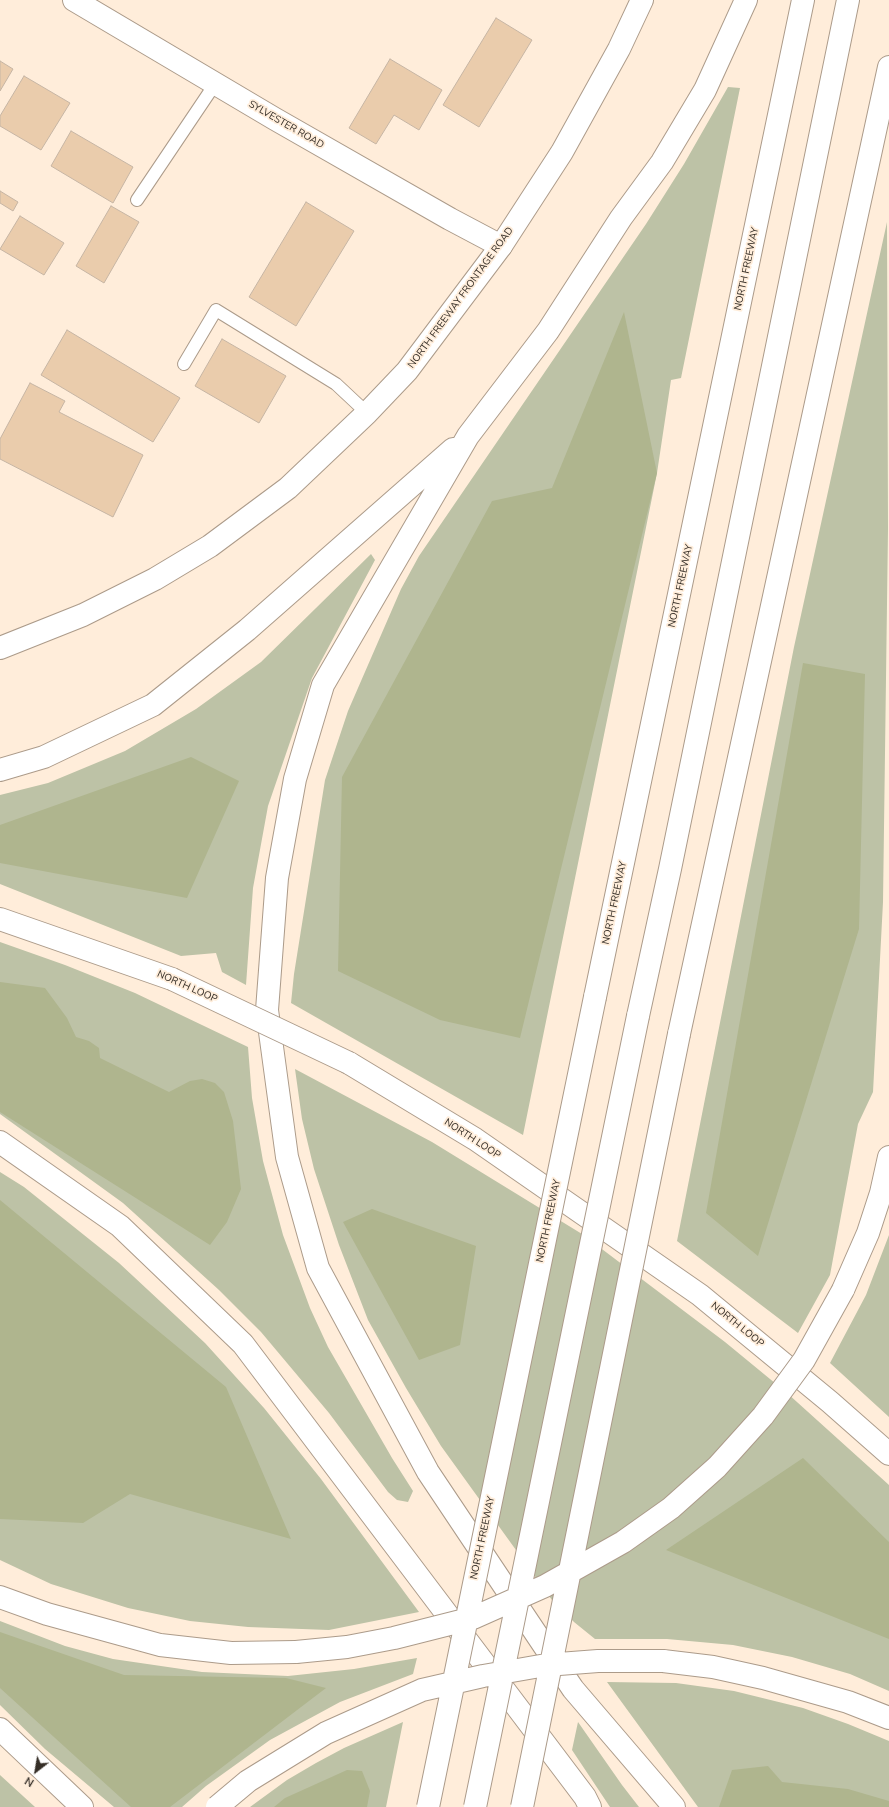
<!DOCTYPE html>
<html>
<head>
<meta charset="utf-8">
<style>
	body { margin:0 }
	#map { position:relative; width:889px; height:1807px; overflow:hidden; background:#ffedda; font-family:"Nunito Sans",sans-serif }
	canvas { display:block }
	.north { position:absolute; left:16px; top:1751px; width:40px; height:40px; -webkit-text-stroke:3px #ffedda; paint-order:stroke; rotate:211deg; font-size:11px; font-weight:700; line-height:16px; text-align:center; color:#352e27 }
	.north::after { content:''; display:block; margin:auto; width:14px; height:18px; background:#352e27; clip-path:polygon(50% 0,100% 100%,50% 72%,0 100%) }
</style>
</head>
<body>
<div id="map">
<canvas width="889" height="1807"></canvas>
<div class="north">N</div>
</div>
<script>
const ctx = document.querySelector('canvas').getContext('2d');
ctx.lineJoin = 'round';
function fill(path, color) { ctx.fillStyle = color; ctx.fill(path, 'evenodd'); }
const toPath = rows => new Path2D(rows.map(r => 'M' + r).join(''));
function trace(path, color, width, dash) { ctx.strokeStyle = color; ctx.lineWidth = width; ctx.lineCap = dash ? 'butt' : 'round'; ctx.setLineDash(dash || []); ctx.stroke(path); }
function label(font, color, halo, rows, align = 'center') {
  ctx.font = font + ' "Nunito Sans",sans-serif'; ctx.lineWidth = 3.5; ctx.setLineDash([]); ctx.textBaseline = 'middle'; ctx.strokeStyle = halo; ctx.fillStyle = color; for (const [text, x, y, turn = 0] of rows) {
    ctx.save(); ctx.translate(x, y); ctx.rotate((+turn || 0) * Math.PI / 180); ctx.textAlign = isNaN(turn) ? turn : align; if (halo) ctx.strokeText(text, 0, 0); ctx.fillText(text, 0, 0); ctx.restore();
  }
}
fill(toPath([
	[728,87,740,88,681,378,671,380,657,473,523,1135,291,1003,294,974,325,780,348,711,401,589,419,556,646,224,684,164],
	[887,222,888,529,883,902,873,1092,858,1124,830,1275,798,1333,677,1241,794,647],
	[371,554,375,560,312,678,268,806,253,888,246,985,222,972,216,953,181,956,0,884,0,795,48,783,125,751,196,709,261,662],
	[0,942,65,965,135,993,248,1047,252,1098,263,1161,283,1235,310,1308,328,1347,392,1458,413,1491,408,1502,397,1500,388,1492,329,1413,261,1332,219,1290,123,1203,0,1114],
	[295,1069,432,1142,582,1234,725,1342,787,1393,889,1485,889,1691,850,1674,792,1657,733,1645,667,1639,595,1639,574,1622,552,1600,441,1446,406,1388,368,1320,339,1245,314,1169,302,1119],
	[0,1172,24,1187,119,1263,205,1343,264,1408,321,1479,419,1612,329,1630,248,1627,190,1621,128,1608,51,1584,0,1560],
	[889,1235,889,1417,830,1363,866,1295],
	[0,1621,65,1646,113,1659,202,1672,288,1676,354,1669,417,1658,413,1674,340,1702,270,1740,206,1786,182,1807,114,1807,45,1749,0,1705],
	[607,1682,676,1683,734,1691,803,1708,848,1724,889,1741,889,1807,698,1807],
	[403,1722,386,1807,250,1807,287,1780,316,1763,344,1748],
	[578,1722,622,1785,639,1807,610,1807,572,1750],
	[0,1775,35,1807,0,1807]
]), '#bdc2a6');
fill(toPath([
	[624,312,657,473,520,1038,440,1020,338,971,342,777,492,501,552,488],
	[803,663,865,674,859,929,758,1256,706,1213],
	[191,757,239,781,187,898,0,863,0,825],
	[0,982,45,988,67,1018,76,1037,89,1041,99,1048,100,1058,169,1092,190,1081,202,1079,215,1083,224,1092,233,1121,241,1189,227,1222,210,1245,0,1112],
	[0,1200,226,1387,291,1539,130,1494,83,1523,0,1519],
	[372,1209,476,1246,460,1345,419,1360,343,1222],
	[803,1458,889,1542,889,1639,666,1550],
	[0,1632,124,1675,286,1678,326,1688,170,1807,131,1807,0,1688],
	[768,1766,782,1782,848,1789,889,1801,889,1807,719,1807,732,1770],
	[347,1770,362,1771,370,1791,367,1807,274,1807,285,1798]
]), '#afb58e');
const building = toPath([
	[496,18,532,40,479,127,443,105,496,18],
	[390,59,442,90,419,130,394,115,376,144,349,128,390,59],
	[0,61,13,69,0,91,0,61],
	[24,76,70,103,41,150,0,126,0,116,24,76],
	[71,131,133,167,113,203,51,166,71,131],
	[0,191,18,202,13,211,0,203,0,191],
	[306,202,354,231,296,326,249,297,306,202],
	[111,206,139,222,104,283,76,266,111,206],
	[20,216,64,243,44,275,0,249,20,216],
	[67,330,180,398,153,442,41,375,67,330],
	[222,339,286,376,259,423,195,386,222,339],
	[30,383,65,401,59,412,143,455,113,517,0,459,0,439,30,383]
]);
fill(building, '#eaccac');
trace(building, '#c6b5a4', 1);
const lane = toPath([
	[137,200,215,84],
	[184,364,216,310,336,384,367,413]
]);
const street = toPath([
	[74,0,275,119,450,219,501,246]
]);
const secondary = toPath([
	[0,648,83,615,155,579,210,546,288,488,367,413,407,371,501,246,562,152,619,49,642,0]
]);
const highway = toPath([
	[0,770,44,757,153,705,247,630,453,449],
	[0,919,172,979],
	[595,997,803,0],
	[638,1016,670,869,848,0],
	[679,1034,889,67],
	[349,1063,475,1139,700,1295,830,1402,889,1454],
	[0,1142,120,1226,243,1344,585,1797,590,1807],
	[843,1290,868,1233,881,1193,889,1157],
	[0,1597,47,1614,160,1645,231,1653,296,1652],
	[663,1661,713,1667,763,1678,848,1702,889,1718],
	[0,1729,82,1807],
	[674,1807,573,1689,428,1472,318,1268,287,1157,267,1010,277,878,295,779,323,685,468,436,548,331,621,218,662,162,705,90,746,0]
]);
trace(lane, '#ac9b8a', 14);
trace(street, '#ac9b8a', 24);
trace(secondary, '#ac9b8a', 24);
trace(highway, '#ac9b8a', 24);
trace(lane, '#fff', 12);
trace(street, '#fff', 22);
trace(secondary, '#fff', 22);
trace(highway, '#fff', 22);
const highwayBridge = toPath([
	[172,979,349,1063],
	[296,1652,347,1647,394,1638,473,1618,545,1586,623,1542,671,1508,717,1467,763,1416,804,1360,843,1290],
	[217,1807,248,1781,326,1733,422,1690,483,1676,546,1665,598,1661,663,1661],
	[428,1807,595,997],
	[475,1807,638,1016],
	[522,1807,679,1034]
]);
trace(highwayBridge, '#ac9b8a', 24, []);
trace(highwayBridge, '#fff', 22);
label('10px', '#352e27', '#ffedda', [
	["SYLVESTER ROAD",286,125,30],
	["NORTH FREEWAY",747,269,-78],
	["NORTH FREEWAY FRONTAGE ROAD",461,298,-54],
	["NORTH FREEWAY",681,586,-78],
	["NORTH FREEWAY",615,903,-78],
	["NORTH LOOP",187,987,24],
	["NORTH LOOP",472,1139,33],
	["NORTH FREEWAY",549,1221,-78],
	["NORTH LOOP",737,1325,39],
	["NORTH FREEWAY",483,1538,-78]
]);
</script>
</body>
</html>
